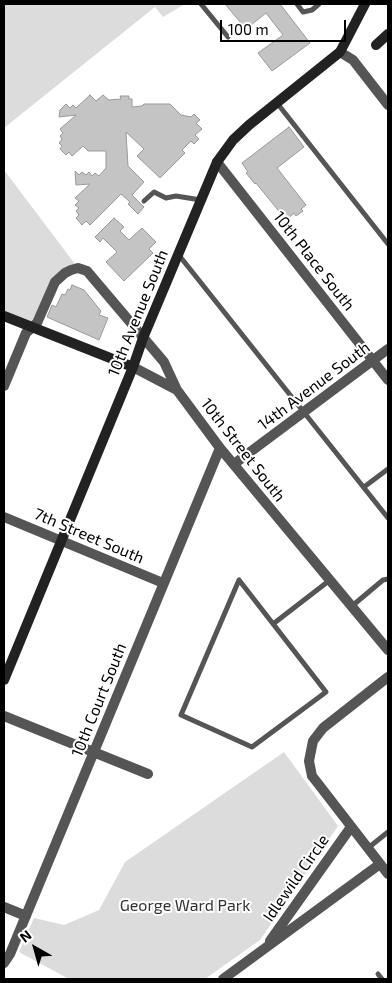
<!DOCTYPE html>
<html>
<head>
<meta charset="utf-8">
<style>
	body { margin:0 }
	#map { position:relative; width:392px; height:983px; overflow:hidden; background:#fff; font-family:"Exo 2",sans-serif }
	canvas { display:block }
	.frame { position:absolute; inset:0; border:5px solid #000; pointer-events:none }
	.north { position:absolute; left:10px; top:923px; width:50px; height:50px; -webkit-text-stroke:4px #fff; paint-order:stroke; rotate:322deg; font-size:14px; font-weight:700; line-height:20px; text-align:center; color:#000 }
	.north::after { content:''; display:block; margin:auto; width:18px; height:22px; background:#000; clip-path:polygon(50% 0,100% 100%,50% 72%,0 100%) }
	.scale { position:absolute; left:220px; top:20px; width:126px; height:22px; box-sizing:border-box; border:2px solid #000; border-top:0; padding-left:6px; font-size:15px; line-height:18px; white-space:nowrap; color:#000; -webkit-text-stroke:4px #fff; paint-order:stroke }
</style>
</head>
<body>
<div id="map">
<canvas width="392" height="983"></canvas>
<div class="frame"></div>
<div class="north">N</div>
<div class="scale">100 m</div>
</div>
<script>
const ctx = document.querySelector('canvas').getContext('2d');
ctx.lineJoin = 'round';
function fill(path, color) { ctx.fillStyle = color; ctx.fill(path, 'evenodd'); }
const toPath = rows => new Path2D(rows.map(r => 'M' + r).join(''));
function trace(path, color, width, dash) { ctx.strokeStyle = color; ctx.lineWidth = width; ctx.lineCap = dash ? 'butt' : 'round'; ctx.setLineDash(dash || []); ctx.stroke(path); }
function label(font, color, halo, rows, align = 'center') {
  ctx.font = font + ' "Exo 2",sans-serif'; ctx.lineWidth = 4; ctx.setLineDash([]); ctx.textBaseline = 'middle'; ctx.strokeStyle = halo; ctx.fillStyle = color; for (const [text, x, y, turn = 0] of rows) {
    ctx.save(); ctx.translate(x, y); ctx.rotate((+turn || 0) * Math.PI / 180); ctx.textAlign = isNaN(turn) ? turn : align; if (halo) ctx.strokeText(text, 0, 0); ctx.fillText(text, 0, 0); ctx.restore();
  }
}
fill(toPath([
	[4,4,185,4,163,17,155,7,4,128],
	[4,170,78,268,65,273,33,328,4,316],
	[284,752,338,826,260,940,205,979,69,979,19,952,34,918,64,925,99,910,125,862]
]), '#dcdcdc');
const building = toPath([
	[225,4,280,4,310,43,272,71,258,53,283,35,266,13,246,29,225,4],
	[90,95,96,101,103,95,109,100,121,99,120,96,129,96,129,99,132,99,132,107,142,106,144,104,170,104,181,115,191,117,194,114,200,120,196,123,202,129,195,135,199,139,194,144,191,141,182,150,185,153,160,178,137,156,144,149,126,132,128,166,144,182,132,195,144,207,138,214,128,204,130,202,121,194,90,225,86,221,82,225,76,218,79,215,76,211,79,208,75,205,79,201,75,198,90,184,76,185,75,171,79,175,82,172,86,175,89,172,92,176,95,173,99,176,106,168,106,151,88,151,83,146,72,156,69,152,66,155,60,149,62,146,59,143,62,139,60,136,63,133,60,129,76,115,59,117,60,110,66,104,70,108,73,105,76,108,90,95],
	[289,127,304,147,277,168,306,205,301,209,303,211,296,216,294,213,286,220,256,183,255,184,246,173,248,172,242,163,289,127],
	[114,218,124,227,120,231,129,240,142,228,156,242,149,249,153,253,124,281,106,262,117,252,103,238,100,242,95,237,114,218],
	[72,285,84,290,101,311,99,315,108,318,99,340,47,317,52,305,56,307,62,294,65,295,68,289,70,290,72,285]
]);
fill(building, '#c4c4c4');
trace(building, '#999', 1);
trace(toPath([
	[201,4,228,37],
	[297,4,303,12,312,10,319,4],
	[277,103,388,244],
	[144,201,154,192,166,198,176,196,201,200],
	[178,254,388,518],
	[364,487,388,469],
	[239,580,326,692,252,747,181,715,239,580],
	[352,606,383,580,388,579],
	[273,624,330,580],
	[368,848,388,832],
	[378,974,382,979]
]), '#555', 5);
trace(toPath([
	[340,52,353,60,388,105],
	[217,162,388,380],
	[133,367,177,390],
	[4,386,26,333,37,323,55,282,65,273,71,270,78,268,87,271,164,362,177,390,220,448,388,650],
	[234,464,388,349],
	[4,517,163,583],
	[388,677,323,728,313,741,309,761,312,776,316,781,388,874],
	[4,716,148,774],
	[4,907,26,916],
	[270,941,351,827],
	[4,963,10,954,220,448],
	[223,979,380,864]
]), '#555', 10);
trace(toPath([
	[376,45,388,34],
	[4,316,133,367],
	[4,680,133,367,143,338,217,162,233,140,249,125,340,52,365,4]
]), '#222', 10);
label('16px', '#000', '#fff', [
	["10th Place South",314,261,52],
	["10th Avenue South",138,313,-68],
	["14th Avenue South",314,386,-37],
	["10th Street South",243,450,52],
	["7th Street South",89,536,23],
	["10th Court South",99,700,-68],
	["Idlewild Circle",296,878,-55]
]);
label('16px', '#333', '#fff', [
	["George Ward Park",185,906]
]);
</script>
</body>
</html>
